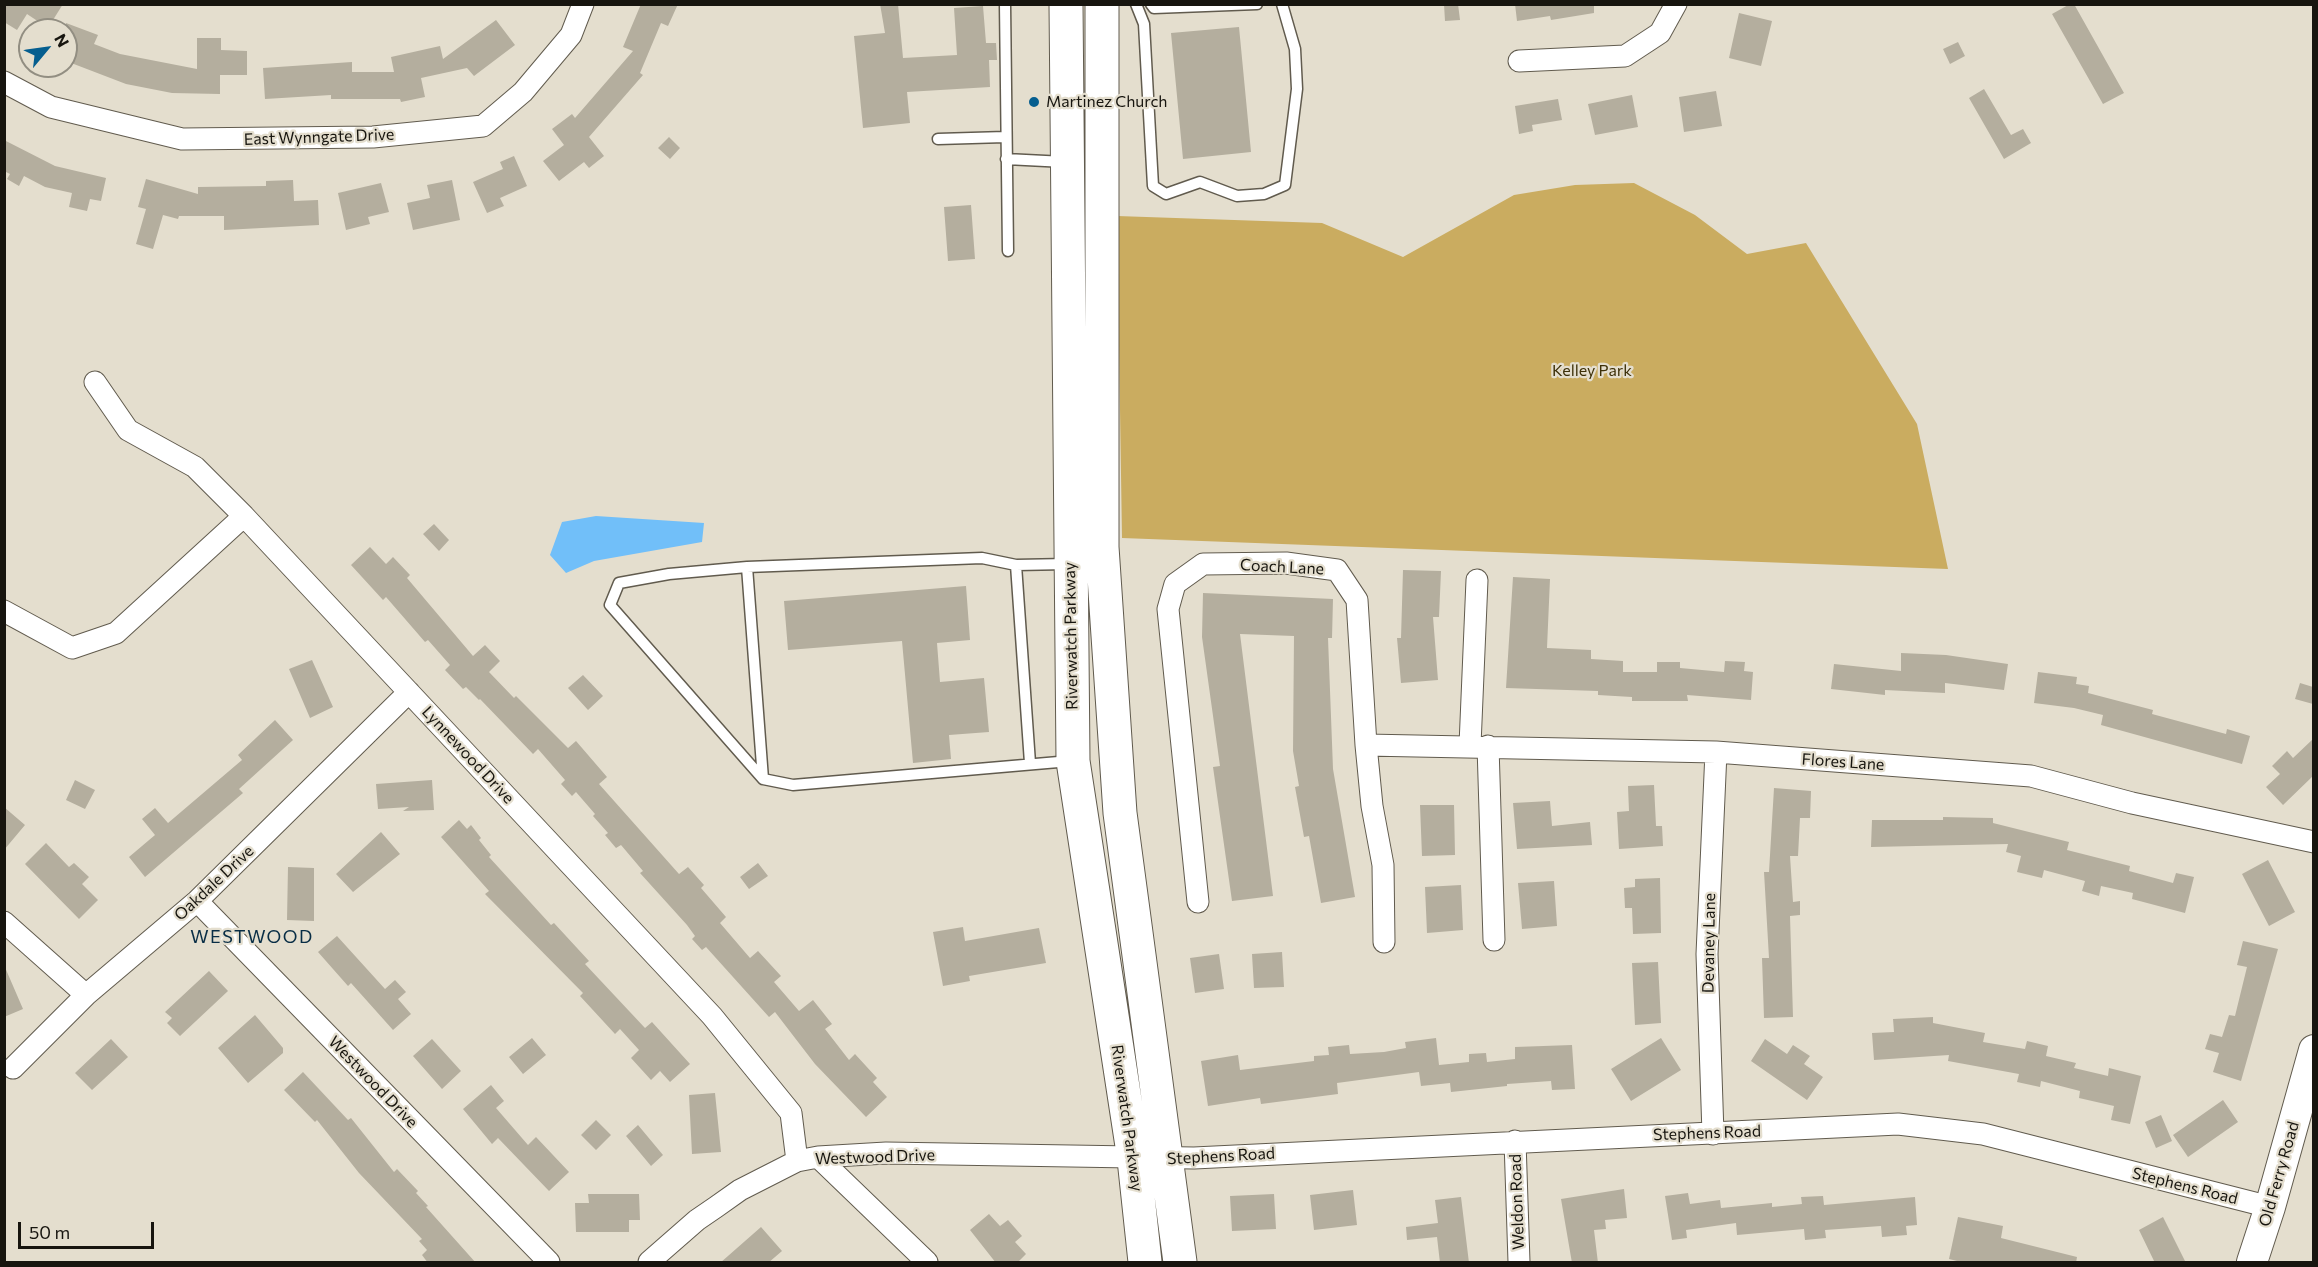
<!DOCTYPE html>
<html>
<head>
<meta charset="utf-8">
<style>
	body { margin:0 }
	#map { position:relative; width:2318px; height:1267px; overflow:hidden; background:#e4dece; font-family:Commissioner,sans-serif }
	canvas { display:block }
	.frame { position:absolute; inset:0; border:6px solid #17150f; pointer-events:none }
	.north { position:absolute; left:18px; top:18px; width:60px; height:60px; box-sizing:border-box; background:#e4dece; border:2px solid #928e82; border-radius:50%; rotate:61deg; font-size:16px; font-weight:700; line-height:24px; text-align:center; color:#17150f }
	.north::after { content:''; display:block; margin:auto; width:21px; height:27px; background:#055e8f; clip-path:polygon(50% 0,100% 100%,50% 72%,0 100%) }
	.scale { position:absolute; left:18px; top:1222px; width:136px; height:27px; box-sizing:border-box; border:3px solid #17150f; border-top:0; padding-left:8px; font-size:18px; line-height:21px; white-space:nowrap; color:#17150f; -webkit-text-stroke:4px #e4dece; paint-order:stroke }
</style>
</head>
<body>
<div id="map">
<canvas width="2318" height="1267"></canvas>
<div class="frame"></div>
<div class="north">N</div>
<div class="scale">50 m</div>
</div>
<script>
const ctx = document.querySelector('canvas').getContext('2d');
ctx.lineJoin = 'round';
function fill(path, color) { ctx.fillStyle = color; ctx.fill(path, 'evenodd'); }
const toPath = rows => new Path2D(rows.map(r => 'M' + r).join(''));
function trace(path, color, width, dash) { ctx.strokeStyle = color; ctx.lineWidth = width; ctx.lineCap = dash ? 'butt' : 'round'; ctx.setLineDash(dash || []); ctx.stroke(path); }
function label(font, color, halo, rows, align = 'center') {
  ctx.font = font + ' Commissioner,sans-serif'; ctx.lineWidth = 4.5; ctx.setLineDash([]); ctx.textBaseline = 'middle'; ctx.strokeStyle = halo; ctx.fillStyle = color; for (const [text, x, y, turn = 0] of rows) {
    ctx.save(); ctx.translate(x, y); ctx.rotate((+turn || 0) * Math.PI / 180); ctx.textAlign = isNaN(turn) ? turn : align; if (halo) ctx.strokeText(text, 0, 0); ctx.fillText(text, 0, 0); ctx.restore();
  }
}
fill(toPath([
	[1634,183,1695,215,1747,254,1806,243,1917,424,1948,569,1122,538,1117,216,1322,223,1403,257,1514,195,1575,185]
]), '#caac60');
fill(toPath([
	[596,516,704,523,702,542,594,561,566,573,550,555,562,522]
]), '#71bff9');
fill(toPath([
	[4,4,63,4,48,28,27,14,17,30,4,22],
	[641,4,678,4,668,26,661,23,640,73,643,75,589,137,604,156,589,168,584,162,559,181,543,161,564,145,552,129,572,114,575,118,633,51,623,47],
	[880,4,898,4,903,58,957,55,954,8,983,6,986,43,996,43,997,60,989,60,990,87,907,92,910,123,863,128,854,36,885,33],
	[1444,4,1458,4,1460,20,1445,21],
	[1515,4,1594,4,1594,13,1551,20,1550,16,1517,21],
	[2070,4,2074,4,2124,93,2103,104,2052,14],
	[1739,13,1772,21,1761,66,1729,58],
	[496,20,515,45,474,76,467,68,421,78,425,97,401,102,400,99,331,99,331,95,265,99,263,68,352,62,352,72,394,72,391,57,440,46,443,59],
	[66,23,98,35,94,44,120,54,197,69,197,38,221,38,221,50,247,51,247,75,220,75,220,94,172,93,126,84,66,61],
	[1239,27,1251,152,1183,159,1171,33],
	[1958,42,1965,56,1950,64,1943,49],
	[1984,89,2011,135,2023,129,2031,143,2004,159,1969,98],
	[1716,91,1722,126,1684,132,1679,97],
	[1632,95,1638,127,1595,135,1588,104],
	[1558,99,1562,120,1532,125,1533,131,1519,134,1515,106],
	[669,137,680,148,670,159,658,148],
	[4,140,55,166,106,178,101,201,90,199,87,211,69,207,72,193,45,187,24,176,19,186,7,179,10,174,4,171],
	[514,156,527,186,500,198,504,206,487,213,473,182,503,169,500,162],
	[146,179,198,194,198,187,266,186,266,181,293,180,294,201,318,200,319,225,224,230,224,216,179,216,178,219,163,215,153,249,136,244,146,209,138,207],
	[452,180,460,220,413,230,407,203,430,198,427,185],
	[381,183,389,212,368,217,370,224,346,230,338,193],
	[971,205,975,259,948,261,944,207],
	[434,524,449,540,439,551,423,534],
	[370,547,386,564,393,557,410,575,407,578,473,656,485,645,500,661,489,672,514,698,516,696,568,748,576,741,607,777,599,784,679,874,688,867,704,885,701,888,726,917,720,923,750,958,758,951,781,976,774,982,799,1011,813,1000,832,1024,825,1029,849,1060,855,1054,877,1078,873,1082,887,1097,866,1117,815,1064,775,1012,769,1017,706,947,702,950,692,939,695,936,687,925,640,873,643,871,621,845,616,848,605,835,608,833,593,816,595,814,576,792,572,796,561,784,565,780,538,749,533,754,480,699,479,700,466,687,463,689,445,670,450,665,428,640,425,642,386,597,383,600,351,565],
	[1403,570,1441,571,1439,617,1433,617,1438,680,1401,683,1397,638,1401,638],
	[1513,577,1550,579,1547,648,1591,650,1591,659,1623,661,1623,672,1657,672,1657,662,1680,662,1680,668,1724,672,1725,661,1745,662,1744,671,1753,672,1751,700,1687,695,1688,701,1632,701,1632,697,1598,695,1598,691,1506,688],
	[966,586,970,640,937,643,940,682,984,678,989,732,949,735,951,759,913,763,902,641,788,650,784,601],
	[1203,593,1333,599,1332,638,1328,638,1333,769,1355,897,1321,903,1309,836,1304,837,1295,787,1299,786,1293,751,1294,636,1240,634,1273,896,1232,901,1213,767,1220,766,1202,637],
	[1901,653,1946,655,2008,664,2004,690,1945,683,1945,693,1885,690,1885,695,1831,689,1834,664,1901,671],
	[312,660,333,707,310,718,289,669],
	[2038,672,2077,677,2076,684,2089,686,2088,693,2153,710,2152,714,2226,734,2227,729,2250,736,2242,764,2101,725,2103,715,2074,708,2034,703],
	[583,675,603,696,588,710,568,688],
	[2300,683,2313,687,2313,704,2295,699],
	[275,720,293,740,239,789,243,793,145,877,129,857,155,835,142,819,155,808,168,823,242,760,238,755],
	[2313,739,2313,776,2283,805,2266,787,2280,774,2272,766,2287,751,2293,758],
	[75,780,95,790,85,809,66,800],
	[432,780,434,810,403,811,409,807,378,809,376,784],
	[1654,785,1656,826,1662,826,1663,846,1619,849,1617,812,1629,811,1628,786],
	[1774,788,1811,791,1810,818,1800,818,1798,856,1790,856,1793,902,1800,901,1800,915,1790,916,1793,1017,1764,1018,1762,958,1769,958,1764,872,1769,872],
	[1550,801,1552,826,1590,822,1592,845,1517,849,1513,803],
	[1420,805,1454,805,1455,855,1422,856],
	[4,807,25,825,4,850],
	[1943,817,1993,818,1993,823,2069,842,2067,850,2130,866,2129,871,2173,883,2176,873,2194,877,2185,913,2132,899,2133,893,2101,886,2099,896,2082,891,2085,881,2044,870,2042,878,2017,872,2021,856,2006,852,2008,844,1871,847,1872,820,1943,820],
	[459,820,467,829,471,825,481,838,479,840,491,855,489,857,551,925,554,923,589,961,585,964,645,1028,652,1022,690,1064,670,1082,660,1071,651,1080,631,1058,639,1050,620,1029,615,1034,580,996,583,993,485,894,489,891,441,837],
	[381,832,400,854,353,892,336,874],
	[46,843,69,867,74,863,89,877,82,884,98,900,79,919,25,864],
	[2268,860,2295,912,2269,926,2242,874],
	[758,863,768,876,749,889,740,877],
	[288,867,314,868,314,921,287,920],
	[1660,878,1661,933,1633,934,1632,908,1625,908,1624,888,1635,887,1635,879],
	[1554,881,1557,926,1522,929,1518,883],
	[1461,885,1463,930,1427,933,1425,887],
	[963,927,965,941,1039,928,1046,963,969,976,970,981,943,986,933,932],
	[337,936,385,989,395,980,406,992,398,999,411,1014,393,1030,351,983,348,986,318,952],
	[2243,941,2278,949,2241,1081,2213,1072,2219,1053,2205,1049,2210,1034,2222,1037,2229,1015,2235,1016,2247,967,2237,965],
	[1282,952,1284,987,1254,988,1252,954],
	[1219,954,1224,989,1195,993,1190,958],
	[1658,962,1661,1023,1635,1025,1632,963],
	[4,965,23,1009,4,1017],
	[209,971,228,991,180,1036,167,1023,172,1018,165,1012],
	[255,1015,283,1048,283,1053,248,1083,218,1048],
	[1933,1017,1933,1023,1985,1033,1983,1042,2025,1049,2027,1041,2048,1046,2046,1056,2076,1063,2074,1068,2108,1076,2109,1068,2141,1076,2130,1124,2111,1120,2114,1106,2079,1098,2080,1091,2041,1081,2040,1087,2017,1082,2019,1074,1948,1061,1949,1055,1874,1060,1872,1033,1894,1032,1893,1019],
	[532,1038,546,1055,523,1074,509,1057],
	[1436,1038,1439,1065,1469,1062,1469,1054,1486,1053,1487,1062,1515,1059,1515,1047,1572,1045,1575,1089,1552,1090,1551,1081,1507,1084,1507,1086,1451,1092,1450,1083,1421,1086,1419,1072,1337,1083,1338,1094,1261,1104,1260,1098,1208,1106,1201,1061,1238,1055,1240,1070,1314,1061,1314,1056,1329,1055,1328,1047,1349,1045,1350,1054,1384,1052,1406,1048,1405,1042],
	[1661,1038,1681,1070,1631,1101,1611,1069],
	[111,1039,128,1057,92,1090,75,1073],
	[432,1039,461,1071,442,1089,413,1056],
	[1765,1039,1787,1054,1793,1045,1810,1056,1804,1064,1823,1077,1807,1100,1751,1061],
	[303,1072,348,1120,351,1118,394,1172,397,1169,418,1191,416,1193,428,1206,426,1207,476,1263,428,1263,422,1255,427,1250,419,1241,422,1239,359,1173,317,1120,315,1122,284,1090],
	[491,1085,504,1101,496,1108,528,1145,536,1137,569,1172,549,1191,498,1138,492,1144,463,1109],
	[715,1093,721,1152,692,1154,689,1095],
	[2223,1100,2238,1122,2188,1157,2173,1135],
	[2161,1115,2172,1141,2156,1148,2145,1122],
	[596,1120,611,1135,596,1150,581,1135],
	[638,1125,663,1155,651,1166,626,1136],
	[1624,1189,1627,1218,1605,1220,1606,1229,1594,1230,1598,1263,1572,1263,1561,1199],
	[1353,1190,1357,1225,1314,1230,1310,1195],
	[1688,1193,1690,1204,1720,1200,1721,1208,1772,1203,1772,1207,1802,1204,1801,1197,1823,1196,1824,1205,1915,1197,1917,1225,1906,1226,1907,1235,1882,1237,1881,1226,1825,1230,1826,1238,1805,1240,1804,1229,1737,1235,1736,1223,1686,1230,1687,1238,1672,1240,1665,1196],
	[588,1194,639,1194,640,1220,629,1220,629,1232,576,1232,575,1203,589,1203],
	[1274,1194,1276,1229,1232,1231,1230,1196],
	[1461,1197,1469,1263,1440,1263,1437,1237,1407,1240,1406,1227,1438,1223,1435,1200],
	[989,1214,1000,1226,1008,1220,1022,1236,1015,1242,1026,1254,1017,1263,996,1263,970,1230],
	[1958,1217,2003,1226,2001,1238,2077,1257,2076,1263,1965,1263,1949,1259],
	[2163,1217,2186,1263,2155,1263,2139,1230],
	[761,1227,782,1251,768,1263,720,1263]
]), '#b4ae9e');
const lane = toPath([
	[1005,4,1008,251],
	[1136,4,1144,24,1153,186,1166,194,1200,182,1237,196,1264,194,1285,185,1297,89,1295,49,1282,4],
	[1151,4,1154,8,1257,4],
	[938,139,1005,137],
	[1006,159,1065,162],
	[1067,564,1016,565,982,558,747,567,669,574,619,583,610,605,763,779,793,785,1070,761],
	[1016,565,1030,763],
	[747,567,763,779]
]);
const street = toPath([
	[1519,61,1625,56,1660,33,1676,4],
	[4,82,51,107,182,139,373,137,483,126,523,92,571,35,583,4],
	[95,382,128,430,195,467,244,516,712,1016,791,1113,797,1161],
	[4,611,72,648,116,633,244,516],
	[1366,745,1716,752,2031,776,2132,803,2314,842],
	[1470,745,1477,580],
	[1488,746,1494,940],
	[197,901,549,1262],
	[1198,902,1168,609,1175,584,1203,564,1286,563,1337,570,1357,600,1366,745,1372,806,1383,865,1384,942],
	[4,922,86,995],
	[13,1068,86,995,197,901,409,692],
	[1713,1134,1707,954,1716,752],
	[1515,1141,1519,1262],
	[818,1157,927,1262],
	[649,1262,697,1220,716,1207,740,1190,797,1161,818,1157,886,1153,1194,1158,1898,1124,1983,1134,2270,1207]
]);
const secondary = toPath([
	[2252,1262,2270,1207,2314,1050]
]);
const primary = toPath([
	[1066,4,1073,761,1134,1159,1145,1262],
	[1102,4,1102,547,1120,813,1180,1262]
]);
trace(lane, '#615b4e', 13);
trace(street, '#615b4e', 23);
trace(secondary, '#615b4e', 32);
trace(primary, '#615b4e', 35);
trace(lane, '#fff', 10);
trace(street, '#fff', 21);
trace(secondary, '#fff', 30);
trace(primary, '#fff', 33);
for (const [x, y, r, color] of [
	[1034,102,6,"#055e8f"]
]) { const dot = new Path2D(); dot.arc(x, y, r, 0, 2 * Math.PI); ctx.fillStyle = color; ctx.fill(dot); trace(dot, '#e4dece', 2); }
label('16px', '#17150f', '#e4dece', [
	["Martinez Church",1046,102]
], 'left');
label('16px', '#17150f', '#e4dece', [
	["East Wynngate Drive",319,137,-2],
	["Coach Lane",1282,567,3],
	["Riverwatch Parkway",1071,636,-91],
	["Lynnewood Drive",468,755,47],
	["Flores Lane",1843,762,4],
	["Oakdale Drive",214,883,-43],
	["Devaney Lane",1709,943,-89],
	["Westwood Drive",373,1082,46],
	["Riverwatch Parkway",1127,1118,82],
	["Stephens Road",1707,1133,-2],
	["Stephens Road",1221,1156,-3],
	["Westwood Drive",875,1157,-2],
	["Old Ferry Road",2279,1174,-74],
	["Stephens Road",2185,1186,14],
	["Weldon Road",1517,1202,-92]
]);
label('16px', '#3d3008', '#e4dece', [
	["Kelley Park",1592,371]
]);
ctx.letterSpacing = '1.5px';
label('18px', '#082d45', '#e4dece', [
	["WESTWOOD",252,937]
]);
ctx.letterSpacing = '0px';
</script>
</body>
</html>
